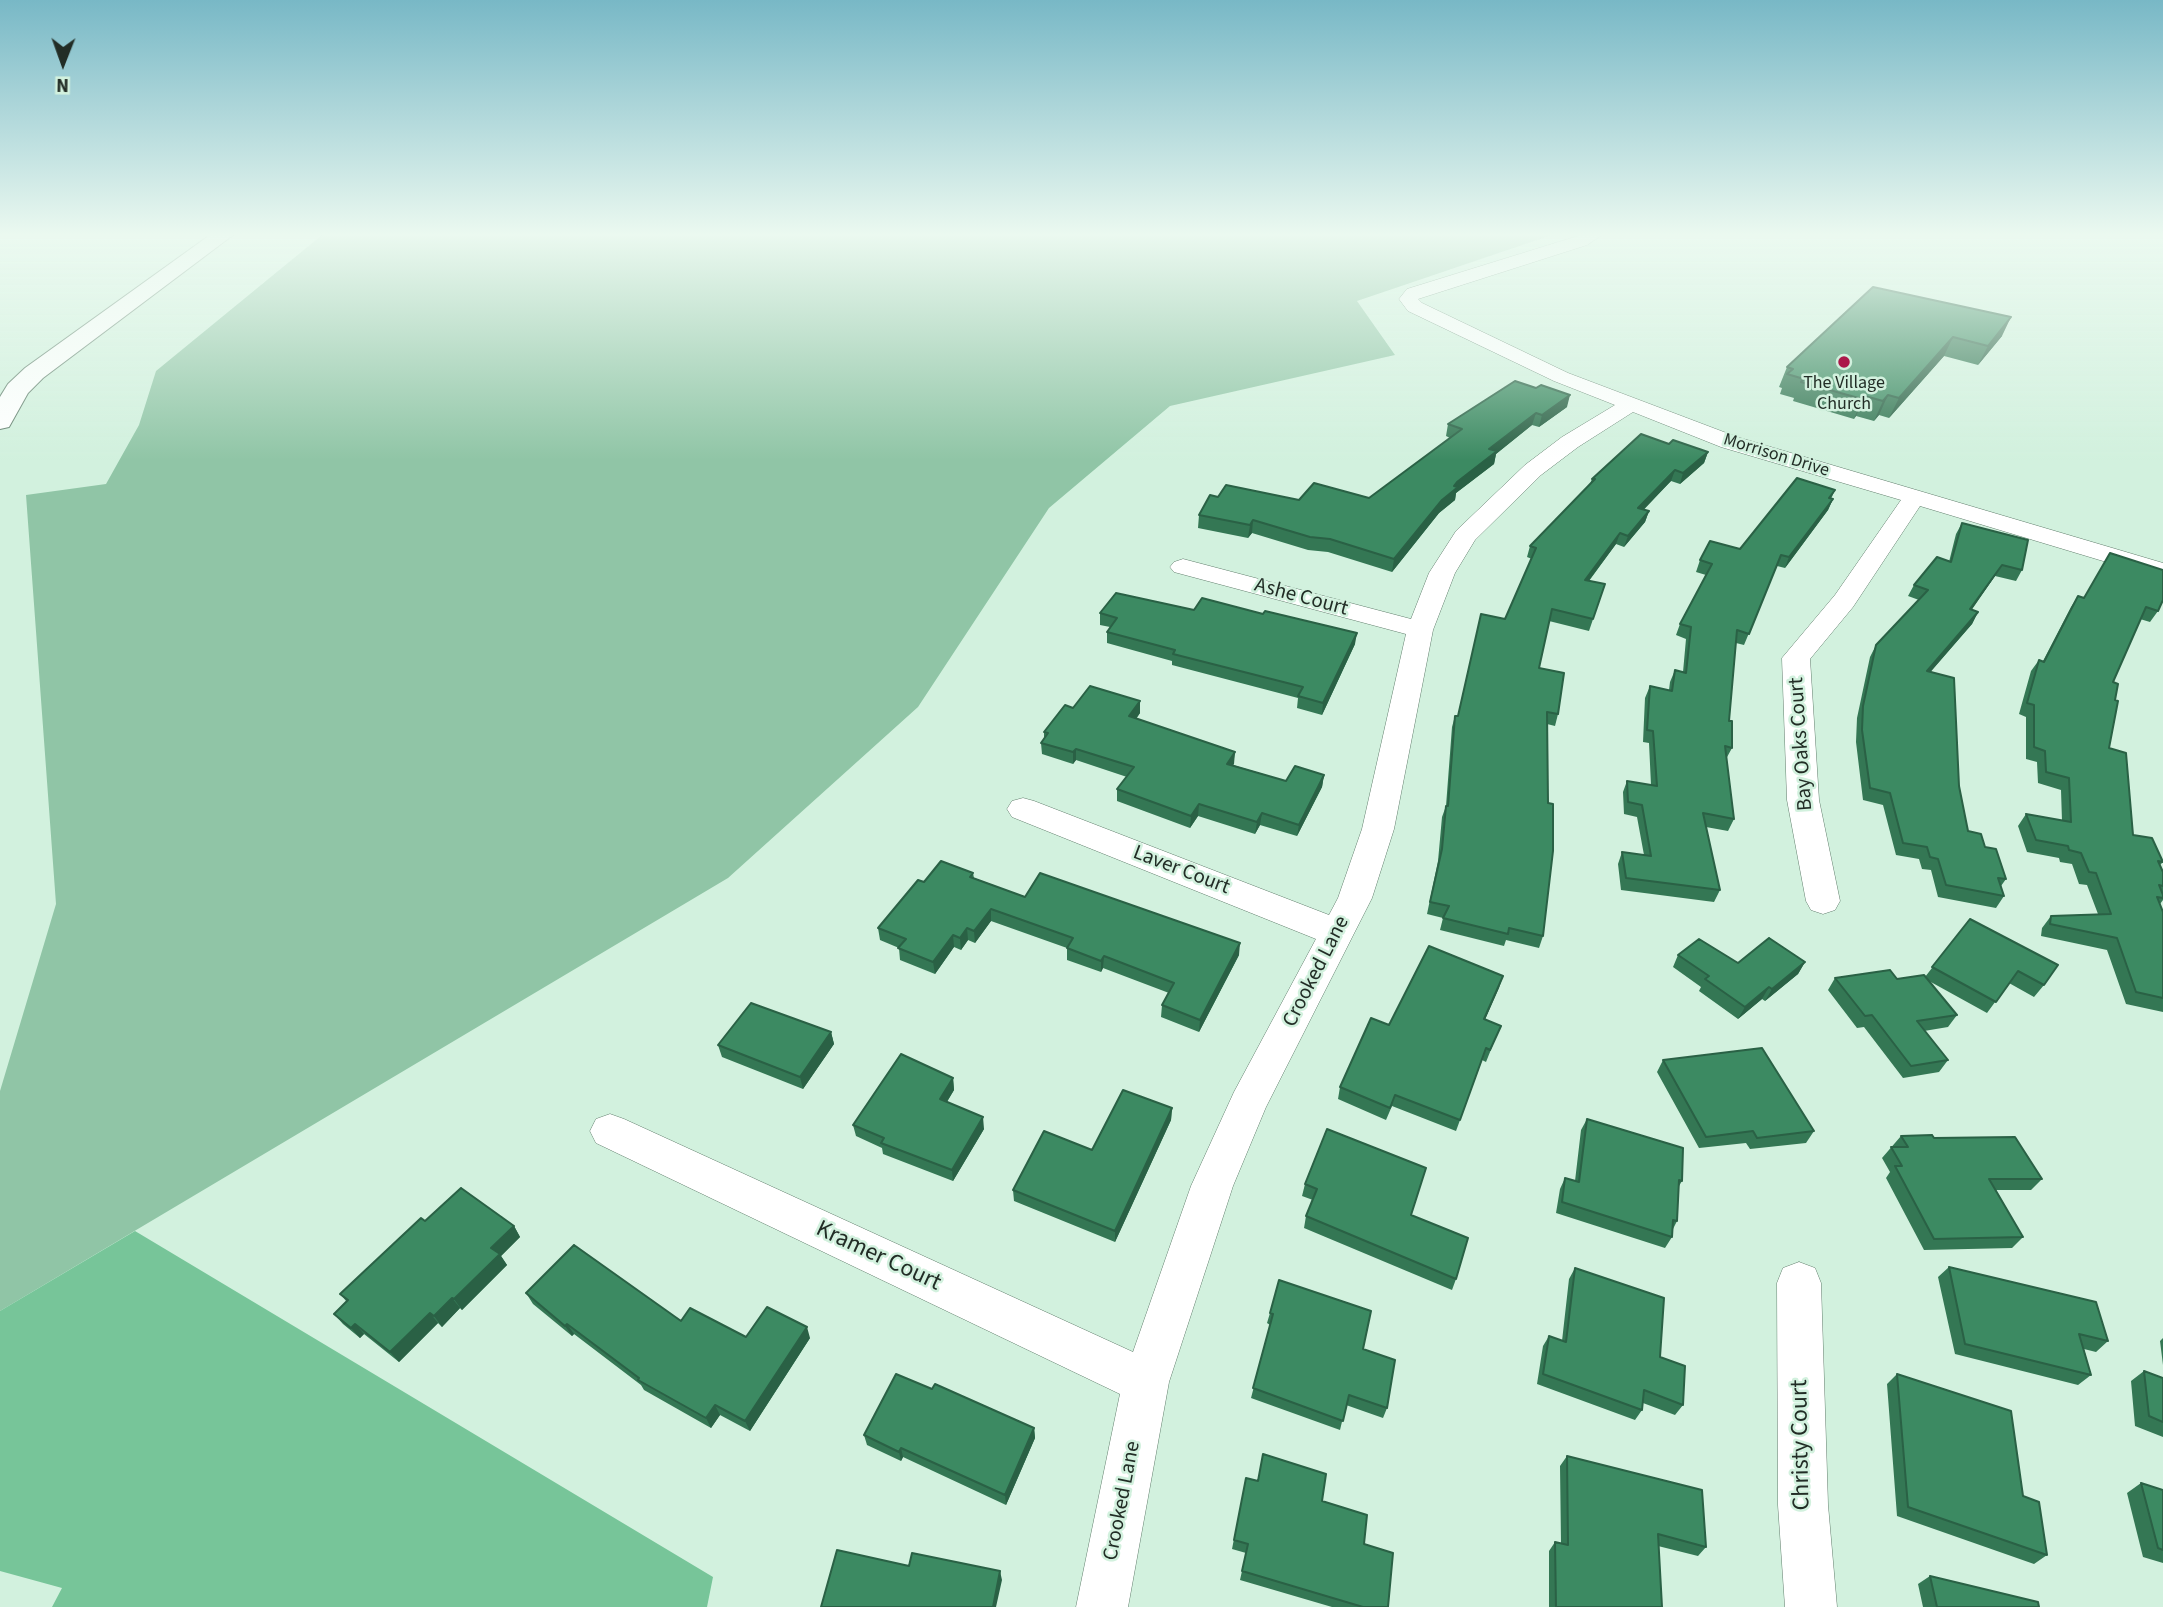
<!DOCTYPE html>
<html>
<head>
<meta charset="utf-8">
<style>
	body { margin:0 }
	#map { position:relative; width:2163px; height:1607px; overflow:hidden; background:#d2f1de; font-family:"Source Sans 3",sans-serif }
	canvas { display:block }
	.north { position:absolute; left:28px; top:28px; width:70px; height:70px; -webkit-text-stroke:5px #d2f1de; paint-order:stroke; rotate:181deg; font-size:19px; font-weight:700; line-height:28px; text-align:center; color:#222d26 }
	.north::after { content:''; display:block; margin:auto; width:24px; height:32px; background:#222d26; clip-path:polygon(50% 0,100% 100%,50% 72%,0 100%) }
</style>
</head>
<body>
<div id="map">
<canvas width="2163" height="1607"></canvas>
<div class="north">N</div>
</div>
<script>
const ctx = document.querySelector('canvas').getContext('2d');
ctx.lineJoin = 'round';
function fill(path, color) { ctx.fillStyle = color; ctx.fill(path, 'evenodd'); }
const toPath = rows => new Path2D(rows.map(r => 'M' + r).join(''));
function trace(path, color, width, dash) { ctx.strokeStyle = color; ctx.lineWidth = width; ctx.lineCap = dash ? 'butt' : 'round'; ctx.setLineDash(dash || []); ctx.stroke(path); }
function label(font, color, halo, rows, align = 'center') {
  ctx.font = font + ' "Source Sans 3",sans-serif'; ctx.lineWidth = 5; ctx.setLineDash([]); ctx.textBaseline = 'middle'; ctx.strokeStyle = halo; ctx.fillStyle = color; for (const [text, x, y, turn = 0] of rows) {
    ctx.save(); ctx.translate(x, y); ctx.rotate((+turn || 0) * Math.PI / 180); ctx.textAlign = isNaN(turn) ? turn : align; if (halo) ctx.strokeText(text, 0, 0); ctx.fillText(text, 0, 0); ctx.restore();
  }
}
fill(toPath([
	[322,235,1552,235,1357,301,1395,355,1170,406,1049,508,918,707,728,878,0,1311,0,1091,56,904,26,495,106,484,139,425,156,371]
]), '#90c5a6');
fill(toPath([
	[135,1231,713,1577,707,1607,52,1607,62,1588,0,1571,0,1311]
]), '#77c599');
const minor = toPath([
	[1581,235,1602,235,1587,245,1418,299,1422,303,1568,373,1737,437,2163,563,2163,579,1920,506,1853,607,1810,659,1819,800,1840,901,1835,910,1823,914,1811,910,1806,901,1787,800,1782,658,1835,595,1901,500,1721,447,1633,412,1578,447,1541,475,1475,540,1455,573,1433,630,1394,829,1372,898,1266,1107,1233,1186,1169,1382,1128,1607,1076,1607,1120,1394,596,1143,590,1131,596,1119,610,1114,624,1119,1133,1352,1191,1186,1234,1092,1316,939,1012,817,1007,809,1012,801,1023,798,1034,801,1329,915,1338,898,1362,829,1406,634,1174,572,1170,567,1174,562,1183,559,1411,619,1429,573,1456,531,1525,465,1562,437,1615,405,1554,381,1408,311,1399,299,1407,289,1581,235],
	[1799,1262,1815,1268,1821,1283,1828,1505,1837,1607,1785,1607,1778,1505,1777,1283,1783,1268,1799,1262]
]);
const major = toPath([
	[210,235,233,235,43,378,28,393,9,427,0,429,0,397,8,384,25,368,210,235]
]);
trace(minor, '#637f6e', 1);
trace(major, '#637f6e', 2);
fill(minor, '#fff');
fill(major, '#fff');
fill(toPath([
	[1873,287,2002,336,1978,365,1944,356,1889,418,1879,415,1874,421,1856,416,1854,419,1793,401,1794,398,1780,394,1782,388,1779,387,1787,367],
	[1567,407,1539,427,1532,425,1496,454,1494,464,1456,493,1455,500,1439,513,1392,572,1328,552,1308,550,1252,533,1248,538,1198,528,1199,515,1218,497,1299,500,1369,498,1450,438,1446,436,1448,424],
	[1669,444,1708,452,1704,463,1680,484,1671,481,1643,509,1649,511,1645,522,1624,547,1616,544,1589,581,1605,584,1589,631,1549,621,1539,668,1558,714,1555,726,1547,724,1543,936,1539,948,1506,940,1504,946,1440,930,1443,918,1427,914,1438,861,1442,817,1446,806,1452,727,1455,716,1458,716,1505,619,1532,559,1527,557,1530,546,1590,484,1592,479],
	[1835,490,1831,499,1833,499,1828,510,1785,568,1777,566,1744,645,1736,643,1729,721,1732,748,1726,759,1734,819,1728,831,1706,827,1720,890,1714,902,1621,890,1618,864,1622,852,1644,855,1637,817,1624,814,1623,792,1627,781,1651,785,1649,743,1643,742,1645,698,1650,686,1669,690,1670,682,1675,670,1683,672,1686,639,1676,635,1680,624,1706,575,1696,572,1700,560,1740,549],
	[1962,523,2022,570,2016,581,1995,576,1971,610,1978,612,1972,624,1930,672,1959,786,1968,831,1985,847,2006,879,2001,886,2004,896,1996,908,1938,897,1931,870,1922,869,1919,859,1896,855,1883,805,1863,800,1856,742,1857,718,1870,657,1876,645,1919,600,1908,596,1914,585,1949,562,1956,534],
	[2110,553,2158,611,2150,622,2140,619,2113,682,2115,700,2109,748,2133,835,2163,862,2160,865,2163,872,2163,900,2160,904,2163,912,2163,1012,2126,1004,2107,950,2041,936,2042,928,2051,916,2098,914,2087,885,2079,884,2072,864,2060,862,2059,858,2027,852,2018,826,2026,814,2062,821,2061,790,2038,783,2037,762,2026,759,2026,717,2019,714,2031,671,2039,660,2043,661,2071,607,2078,596,2084,598],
	[1194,610,1355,644,1322,715,1297,708,1298,698,1172,665,1172,661,1107,643,1107,632,1110,627,1100,625,1100,613],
	[1073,708,1140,713,1136,719,1235,752,1233,765,1286,781,1324,775,1322,787,1297,836,1260,825,1255,834,1198,816,1190,828,1117,801,1117,789,1127,777,1076,760,1073,764,1042,754,1041,743,1044,739,1044,732],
	[973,873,974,878,1025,897,1239,955,1199,1032,1161,1017,1162,1005,1169,993,1103,968,1101,972,1067,960,1067,948,991,921,975,943,968,940,961,950,954,947,935,974,900,960,899,948,880,940,878,928,924,882],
	[1970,919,2044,985,2034,997,2009,983,1987,1013,1929,981,1957,1015,1948,1027,1924,1031,1948,1060,1939,1072,1903,1078,1864,1027,1857,1028,1828,990,1835,978,1897,979,1925,977],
	[1678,955,1738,963,1805,962,1798,974,1765,1001,1762,999,1738,1019,1699,991,1701,987,1673,967],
	[1503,976,1485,1019,1496,1037,1486,1062,1482,1060,1456,1131,1392,1106,1386,1120,1338,1099,1340,1087,1389,1025],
	[831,1032,834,1044,803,1089,722,1057,718,1045],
	[1663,1060,1814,1131,1806,1143,1750,1149,1746,1143,1699,1148,1657,1072],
	[953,1078,954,1090,947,1102,984,1129,953,1181,883,1154,882,1148,856,1136,853,1125],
	[1172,1108,1171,1120,1115,1242,1014,1201,1013,1190,1092,1150],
	[1587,1119,1682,1181,1679,1186,1677,1221,1673,1229,1672,1237,1665,1248,1556,1213,1560,1189,1565,1178,1575,1181,1581,1130],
	[1901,1136,1934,1138,2042,1179,2031,1190,1996,1190,2023,1237,2012,1248,1924,1250,1886,1178,1890,1172,1882,1158],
	[1305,1184,1411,1215,1456,1279,1452,1290,1304,1228,1306,1216,1313,1200,1302,1196],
	[425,1221,514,1226,520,1237,501,1256,507,1265,462,1310,460,1308,442,1327,438,1323,399,1362,364,1334,360,1338,343,1324,334,1314,347,1302,340,1294],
	[1949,1267,2108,1341,2096,1352,2084,1349,2091,1375,2078,1385,1955,1354,1938,1277],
	[1575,1268,1660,1357,1683,1405,1675,1415,1643,1403,1642,1410,1635,1420,1537,1384,1543,1346,1549,1336,1562,1341,1569,1279],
	[526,1293,681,1321,746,1337,810,1338,750,1431,720,1415,711,1428,644,1390,641,1385,574,1334,572,1336,533,1304],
	[1270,1313,1363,1349,1387,1408,1383,1418,1346,1405,1340,1430,1251,1398,1270,1325,1267,1323],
	[2163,1338,2163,1365,2160,1341],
	[2144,1371,2163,1378,2163,1437,2135,1426,2131,1381],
	[1897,1374,2023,1496,2047,1555,2034,1564,1897,1516,1887,1384],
	[932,1389,1034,1428,1035,1438,1006,1505,903,1457,901,1461,867,1445,864,1435],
	[1263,1454,1322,1501,1364,1544,1388,1607,1332,1607,1240,1580,1246,1553,1232,1549,1246,1478,1258,1481],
	[1567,1456,1706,1547,1698,1556,1658,1546,1662,1607,1549,1607,1549,1551,1555,1542,1561,1543,1560,1466],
	[2141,1483,2163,1490,2163,1563,2143,1557,2127,1493],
	[1930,1576,2039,1607,1923,1607,1918,1584]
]), '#347754');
fill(toPath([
	[2011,317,2002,336,1978,365,1988,346],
	[1953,337,1944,356,1889,418,1899,398],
	[1570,395,1567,407,1539,427,1542,415],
	[1888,395,1879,415,1874,421,1883,401],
	[1865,396,1856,416,1854,419,1862,399],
	[1536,413,1532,425,1496,454,1494,464,1456,493,1455,500,1439,513,1392,572,1394,559,1454,486,1489,449],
	[1708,452,1704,463,1680,484,1683,473],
	[1675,470,1671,481,1635,519,1638,508],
	[1833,499,1828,510,1785,568,1789,557],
	[1649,511,1645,522,1624,547,1628,536],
	[1253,520,1252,533,1248,538,1250,525],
	[1620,533,1616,544,1581,591,1585,580],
	[2002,565,1995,576,1964,621,1970,609],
	[1978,612,1972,624,1921,683,1927,671],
	[1357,633,1355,644,1322,715,1323,703],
	[1140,701,1140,713,1129,728,1129,716],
	[1076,749,1076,760,1073,764,1073,752],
	[1235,752,1234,764,1226,775,1227,764],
	[1324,775,1322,787,1297,836,1299,825],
	[1199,804,1198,816,1190,828,1191,816],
	[1262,813,1260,825,1255,834,1257,822],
	[991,909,991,921,975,943,974,931],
	[967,928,968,940,961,950,960,938],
	[953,935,954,947,935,974,933,962],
	[1240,943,1239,955,1199,1032,1200,1020],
	[1104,956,1103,968,1101,972,1101,961],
	[1805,962,1798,974,1765,1001,1772,989],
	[1503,976,1499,988,1480,1031,1484,1019],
	[1769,987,1762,999,1738,1019,1745,1007],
	[831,1032,834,1044,803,1089,800,1077],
	[953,1078,954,1090,941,1111,940,1099],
	[1172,1108,1171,1120,1115,1242,1115,1231],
	[983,1117,984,1129,953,1181,952,1170],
	[514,1226,520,1237,501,1256,507,1265,462,1310,454,1299,491,1248],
	[452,1298,460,1308,442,1327,434,1316],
	[430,1313,438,1323,399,1362,390,1352],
	[355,1324,364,1334,360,1338,351,1328],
	[567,1324,574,1334,572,1336,565,1326],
	[807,1327,810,1338,750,1431,745,1421],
	[715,1405,720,1415,711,1428,706,1418],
	[1034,1428,1035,1438,1006,1505,1005,1495],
	[901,1448,903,1457,901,1461,899,1452],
	[1000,1571,1002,1580,996,1607,993,1607]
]), '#2a6145');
const building = toPath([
	[1873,287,2011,317,1988,346,1953,337,1899,398,1888,395,1883,401,1865,396,1862,399,1801,382,1804,379,1787,374,1793,369,1787,367,1873,287],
	[1515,381,1536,388,1541,385,1570,395,1542,415,1536,413,1489,449,1497,451,1457,482,1454,486,1458,487,1442,500,1394,559,1330,539,1310,537,1253,520,1250,525,1199,515,1210,495,1218,497,1226,485,1299,500,1314,483,1369,498,1462,429,1448,424,1515,381],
	[1641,434,1669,444,1673,440,1708,452,1683,473,1675,470,1638,508,1649,511,1628,536,1620,533,1585,580,1605,584,1593,619,1552,609,1539,668,1564,673,1558,714,1547,712,1548,803,1553,804,1553,851,1543,936,1509,928,1508,934,1443,918,1449,906,1430,902,1442,849,1446,806,1448,806,1455,716,1458,716,1481,614,1505,619,1536,548,1530,546,1595,479,1592,479,1641,434],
	[1797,478,1835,490,1829,498,1833,499,1789,557,1781,555,1749,634,1737,630,1729,721,1732,721,1732,748,1725,746,1734,819,1703,813,1720,890,1626,878,1622,852,1651,856,1642,805,1628,802,1627,781,1657,786,1653,731,1647,730,1650,686,1672,691,1675,670,1686,673,1691,627,1680,624,1712,564,1700,560,1710,541,1740,549,1797,478],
	[1962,523,2028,540,2022,570,2002,565,1970,609,1978,612,1927,671,1954,678,1959,786,1968,831,1981,834,1985,847,1996,849,2006,879,1998,878,2004,896,1946,885,1938,859,1930,857,1927,847,1903,843,1890,793,1870,788,1862,730,1863,706,1876,645,1928,590,1914,585,1937,557,1951,562,1962,523],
	[2110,553,2163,570,2163,600,2158,611,2146,607,2113,682,2118,684,2115,700,2118,701,2109,748,2126,753,2133,835,2152,838,2163,862,2158,861,2163,872,2163,886,2159,885,2163,895,2163,898,2157,897,2163,912,2163,998,2136,992,2117,938,2050,924,2051,916,2111,914,2096,873,2089,872,2081,853,2069,850,2068,846,2036,840,2026,814,2071,822,2069,778,2046,772,2045,751,2034,747,2034,705,2027,703,2039,660,2044,662,2078,596,2084,598,2110,553],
	[1116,593,1194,610,1202,598,1263,614,1265,611,1357,633,1323,703,1298,696,1303,687,1173,654,1175,650,1107,632,1117,618,1100,613,1116,593],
	[1090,686,1140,701,1129,716,1235,752,1227,764,1286,781,1295,766,1324,775,1299,825,1262,813,1257,822,1199,804,1191,816,1117,789,1134,767,1076,749,1073,752,1041,743,1048,733,1044,732,1065,705,1073,708,1090,686],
	[941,861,973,873,970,877,1025,897,1040,873,1240,943,1200,1020,1162,1005,1174,983,1104,956,1101,961,1067,948,1073,938,991,909,974,931,967,928,960,938,953,935,933,962,898,948,906,939,878,928,918,880,924,882,941,861],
	[1970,919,2058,965,2044,985,2018,971,1996,1002,1932,967,1970,919],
	[1769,938,1805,962,1772,989,1769,987,1745,1007,1705,979,1709,976,1678,955,1699,939,1738,963,1769,938],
	[1429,946,1503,976,1484,1019,1501,1026,1490,1050,1486,1048,1460,1120,1395,1095,1390,1108,1340,1087,1371,1018,1389,1025,1429,946],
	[1890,970,1897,979,1924,975,1957,1015,1917,1021,1948,1060,1911,1066,1872,1015,1865,1016,1835,978,1890,970],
	[751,1003,831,1032,800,1077,718,1045,751,1003],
	[1762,1048,1814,1131,1757,1138,1753,1131,1706,1137,1663,1060,1762,1048],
	[901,1054,953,1078,940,1099,983,1117,952,1170,881,1143,884,1138,853,1125,901,1054],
	[1123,1090,1172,1108,1115,1231,1013,1190,1044,1131,1092,1150,1123,1090],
	[1587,1119,1683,1148,1682,1181,1679,1180,1677,1221,1673,1220,1672,1237,1562,1202,1565,1178,1579,1182,1587,1119],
	[1327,1129,1426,1168,1411,1215,1468,1238,1456,1279,1306,1216,1317,1189,1305,1184,1327,1129],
	[1932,1135,1934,1138,2015,1137,2042,1179,1989,1179,2023,1237,1934,1239,1895,1166,1902,1166,1891,1147,1908,1147,1901,1136,1932,1135],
	[461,1188,514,1226,491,1248,500,1254,454,1299,452,1298,434,1316,430,1313,390,1352,355,1324,351,1328,334,1314,348,1300,340,1294,421,1218,425,1221,461,1188],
	[574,1245,681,1321,690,1308,746,1337,767,1307,807,1327,745,1421,715,1405,706,1418,638,1380,639,1378,567,1324,565,1326,526,1293,574,1245],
	[1949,1267,2096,1302,2108,1341,2079,1334,2091,1375,1965,1344,1949,1267],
	[1575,1268,1664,1298,1660,1357,1685,1366,1683,1405,1644,1390,1642,1410,1543,1374,1549,1336,1566,1342,1575,1268],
	[1279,1280,1371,1311,1363,1349,1395,1360,1387,1408,1349,1395,1343,1421,1253,1388,1273,1314,1270,1313,1279,1280],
	[2144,1371,2163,1378,2163,1422,2149,1416,2144,1371],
	[896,1374,932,1389,935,1384,1034,1428,1005,1495,901,1448,899,1452,864,1435,896,1374],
	[1897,1374,2011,1411,2023,1496,2039,1502,2047,1555,1908,1507,1897,1374],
	[1263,1454,1326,1474,1322,1501,1367,1515,1364,1544,1393,1553,1388,1607,1363,1607,1242,1571,1248,1544,1234,1540,1246,1478,1258,1481,1263,1454],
	[1567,1456,1702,1490,1706,1547,1658,1534,1662,1607,1556,1607,1555,1542,1568,1545,1567,1456],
	[2141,1483,2163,1490,2163,1550,2158,1548,2141,1483],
	[837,1550,909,1566,912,1553,1000,1571,993,1607,821,1607,837,1550],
	[1930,1576,2038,1602,2039,1607,1937,1607,1930,1576]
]);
fill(building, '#3c8a62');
trace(building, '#2a6145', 2);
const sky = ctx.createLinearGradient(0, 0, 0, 460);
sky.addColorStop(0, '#78b8c6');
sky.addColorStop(0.51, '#ebf9f0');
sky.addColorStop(1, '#ebf9f000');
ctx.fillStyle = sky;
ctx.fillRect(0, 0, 2163, 460);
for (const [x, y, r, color] of [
	[1844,362,7,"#ab184a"]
]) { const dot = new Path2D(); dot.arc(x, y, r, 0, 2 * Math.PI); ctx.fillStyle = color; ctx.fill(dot); trace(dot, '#d2f1de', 2.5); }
label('18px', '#222d26', '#d2f1de', [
	["The Village",1844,384],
	["Church",1844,405]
]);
label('18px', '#222d26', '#d2f1de', [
	["Morrison Drive",1776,456,17]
]);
label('21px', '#222d26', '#d2f1de', [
	["Ashe Court",1301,598,15],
	["Bay Oaks Court",1802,744,-94],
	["Laver Court",1181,871,21],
	["Crooked Lane",1317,972,-63],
	["Crooked Lane",1123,1501,-79]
]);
label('24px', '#222d26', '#d2f1de', [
	["Kramer Court",878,1257,25],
	["Christy Court",1802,1445,-91]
]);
</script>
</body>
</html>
